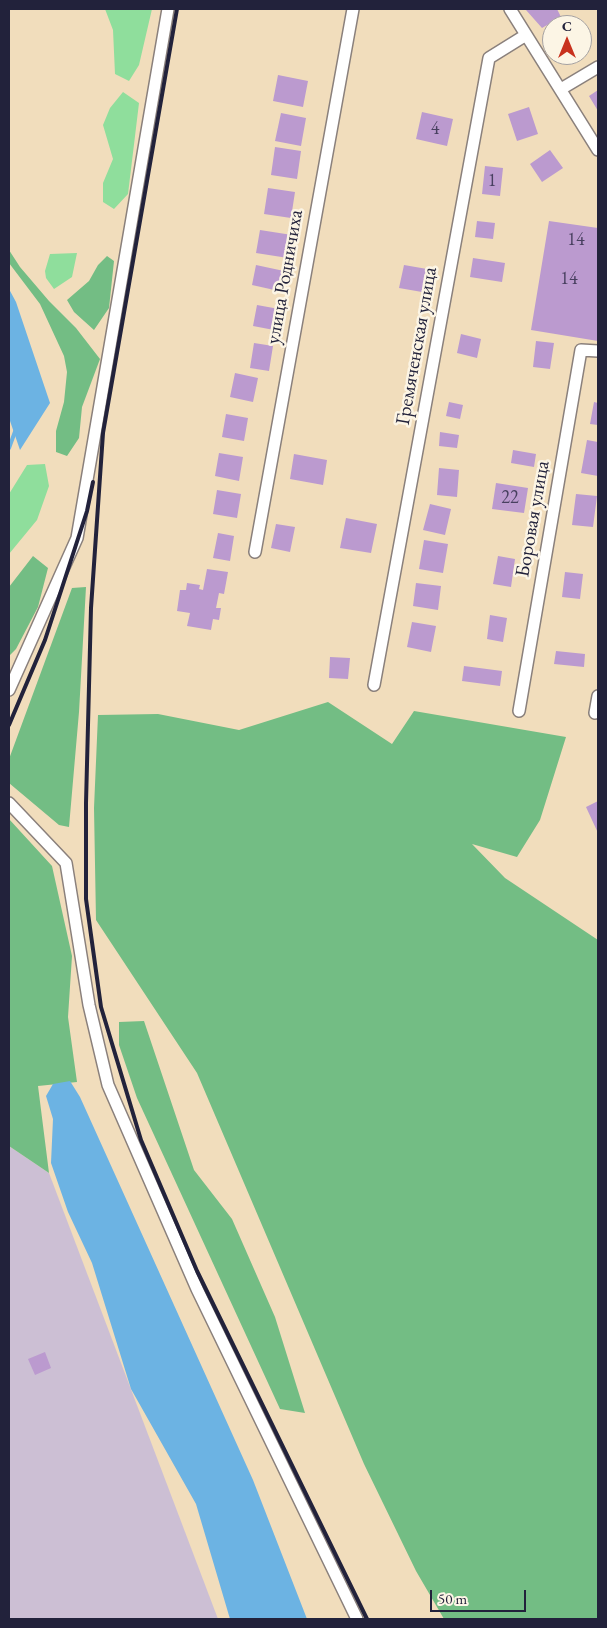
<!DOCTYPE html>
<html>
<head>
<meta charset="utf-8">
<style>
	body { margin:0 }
	#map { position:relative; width:607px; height:1628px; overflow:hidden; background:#f1ddbc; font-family:"EB Garamond",serif }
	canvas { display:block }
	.frame { position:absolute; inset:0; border:10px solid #22223b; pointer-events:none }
	.north { position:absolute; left:542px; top:15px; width:50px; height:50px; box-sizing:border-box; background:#fcf5e5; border:1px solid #a5a1a1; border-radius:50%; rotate:0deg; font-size:14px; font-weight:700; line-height:20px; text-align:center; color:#22223b }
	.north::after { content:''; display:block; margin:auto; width:18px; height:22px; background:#c8321e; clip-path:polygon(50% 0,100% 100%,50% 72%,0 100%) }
	.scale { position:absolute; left:430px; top:1590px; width:96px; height:22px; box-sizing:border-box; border:2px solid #22223b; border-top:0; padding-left:6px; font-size:15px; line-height:18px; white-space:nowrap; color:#22223b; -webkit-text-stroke:4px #fcf5e5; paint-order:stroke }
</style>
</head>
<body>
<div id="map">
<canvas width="607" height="1628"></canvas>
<div class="frame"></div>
<div class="north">С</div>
<div class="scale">50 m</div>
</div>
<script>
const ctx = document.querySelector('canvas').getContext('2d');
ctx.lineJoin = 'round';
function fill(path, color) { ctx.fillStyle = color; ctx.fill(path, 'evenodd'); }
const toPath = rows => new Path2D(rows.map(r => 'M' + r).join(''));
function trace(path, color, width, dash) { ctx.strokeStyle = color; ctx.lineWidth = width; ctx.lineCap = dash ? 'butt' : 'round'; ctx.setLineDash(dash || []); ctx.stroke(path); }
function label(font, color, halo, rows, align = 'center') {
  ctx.font = font + ' "EB Garamond",serif'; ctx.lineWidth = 5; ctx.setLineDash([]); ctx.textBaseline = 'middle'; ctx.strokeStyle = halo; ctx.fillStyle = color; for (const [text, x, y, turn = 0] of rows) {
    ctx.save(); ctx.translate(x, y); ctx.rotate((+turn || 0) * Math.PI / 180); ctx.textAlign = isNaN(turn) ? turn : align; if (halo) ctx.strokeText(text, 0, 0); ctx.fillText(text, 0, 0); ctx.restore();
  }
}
fill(toPath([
	[9,1146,49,1173,218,1619,9,1619]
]), '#ccbfd4');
fill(toPath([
	[105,9,152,9,139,65,129,81,115,74,113,30],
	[123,92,139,103,128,194,114,209,103,202,103,183,113,159,103,125,110,108],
	[77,253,72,277,54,289,46,278,45,271,50,254],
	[45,464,49,486,37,520,9,554,9,494,27,465]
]), '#8fde9c');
fill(toPath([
	[9,250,20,267,49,301,76,328,100,359,82,407,79,438,67,456,56,452,56,431,64,402,67,372,64,356,40,304,9,263],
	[107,256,114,261,109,308,94,330,74,312,67,300,89,281,98,265],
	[33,556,48,568,38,607,16,649,9,656,9,587],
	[86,587,79,712,69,827,59,825,9,783,9,759,72,588],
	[328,702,392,744,414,711,566,737,540,820,517,857,472,844,505,878,598,940,598,1619,444,1619,416,1571,364,1464,197,1073,96,920,94,808,98,715,158,714,239,730],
	[9,819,52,866,72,956,68,1017,77,1082,38,1086,49,1173,9,1146],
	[144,1021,194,1170,232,1219,275,1317,305,1413,280,1409,137,1098,119,1045,119,1022]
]), '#73bd84');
fill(toPath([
	[9,289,16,302,50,403,20,450,9,418],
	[70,1081,80,1097,253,1480,307,1619,230,1619,196,1504,131,1389,92,1263,68,1212,51,1163,53,1119,46,1096,53,1084]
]), '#6cb3e3');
trace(toPath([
	[9,448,16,429]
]), '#6cb3e3', 4);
fill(toPath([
	[528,9,557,9,561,17,542,28,526,10],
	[563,55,575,55,566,60],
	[278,75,308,81,303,107,273,101],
	[598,90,598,111,589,96],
	[529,107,538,134,517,141,508,114],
	[422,112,453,119,447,146,416,139],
	[281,113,306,118,301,146,275,141],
	[275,147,301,151,297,179,271,175],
	[550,150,563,168,542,182,530,164],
	[485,166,503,168,500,196,482,194],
	[268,188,295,192,291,218,264,214],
	[477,221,495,223,493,239,475,237],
	[549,221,598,228,598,341,531,330],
	[260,230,292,235,288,258,256,253],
	[473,258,505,263,502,282,470,277],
	[256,265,284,271,279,291,252,285],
	[404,265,427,269,422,292,399,288],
	[257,305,279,309,274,330,253,326],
	[461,334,481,339,477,358,457,353],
	[536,341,554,343,550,369,533,367],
	[254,343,273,346,269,371,250,368],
	[235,373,258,378,253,402,230,397],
	[449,402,463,405,460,419,446,416],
	[594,402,598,403,598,425,590,424],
	[226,414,248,418,244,441,222,437],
	[440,432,459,435,457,448,439,446],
	[587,440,598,442,598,476,581,473],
	[513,450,536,454,534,467,511,463],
	[219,453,243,457,239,481,215,476],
	[294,454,327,460,323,485,290,479],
	[439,468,459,470,457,497,437,495],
	[496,483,528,488,524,513,492,509],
	[217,490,241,494,237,518,213,514],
	[576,494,597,496,593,527,572,525],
	[430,504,451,509,445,535,423,530],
	[346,518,377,524,371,553,340,548],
	[276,524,295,527,290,552,271,548],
	[218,533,234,536,230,561,213,558],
	[424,540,448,544,443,573,419,569],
	[498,556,515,559,511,587,493,584],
	[207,569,228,572,224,594,219,593,216,608,221,608,219,620,213,619,211,630,187,626,190,613,177,611,180,590,186,590,187,583,200,585,199,589,203,590],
	[565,572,583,574,580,599,562,597],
	[416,583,441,586,438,610,413,606],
	[490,615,507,618,503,642,487,639],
	[412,622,436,626,431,652,407,647],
	[556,651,585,654,584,667,554,664],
	[330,657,350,658,348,679,329,678],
	[464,666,502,671,500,686,462,681],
	[598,801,598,833,586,807],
	[45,1352,51,1368,35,1375,28,1359]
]), '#bb9acf');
const street = toPath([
	[510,9,598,150],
	[561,89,598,67],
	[255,552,353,9],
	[374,685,489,58,526,35],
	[9,690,77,538,168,9],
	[519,711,581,350,598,351],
	[595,713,598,696],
	[9,803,66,863,89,1005,108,1085,197,1289,357,1619]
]);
trace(street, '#8a807c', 14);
trace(street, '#fff', 11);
trace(toPath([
	[177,9,103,433,91,608,86,803,86,899,101,1007,141,1140,197,1271,367,1619],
	[9,725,45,640,87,511,93,482]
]), '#22223b', 4);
label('18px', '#484060', null, [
	["4",435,129],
	["1",492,181],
	["14",576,240],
	["14",569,279],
	["22",510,498]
]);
label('20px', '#22223b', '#fcf5e5', [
	["улица Родничиха",285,277,-80],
	["Гремяченская улица",417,346,-80],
	["Боровая улица",533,519,-80]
]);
</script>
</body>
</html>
